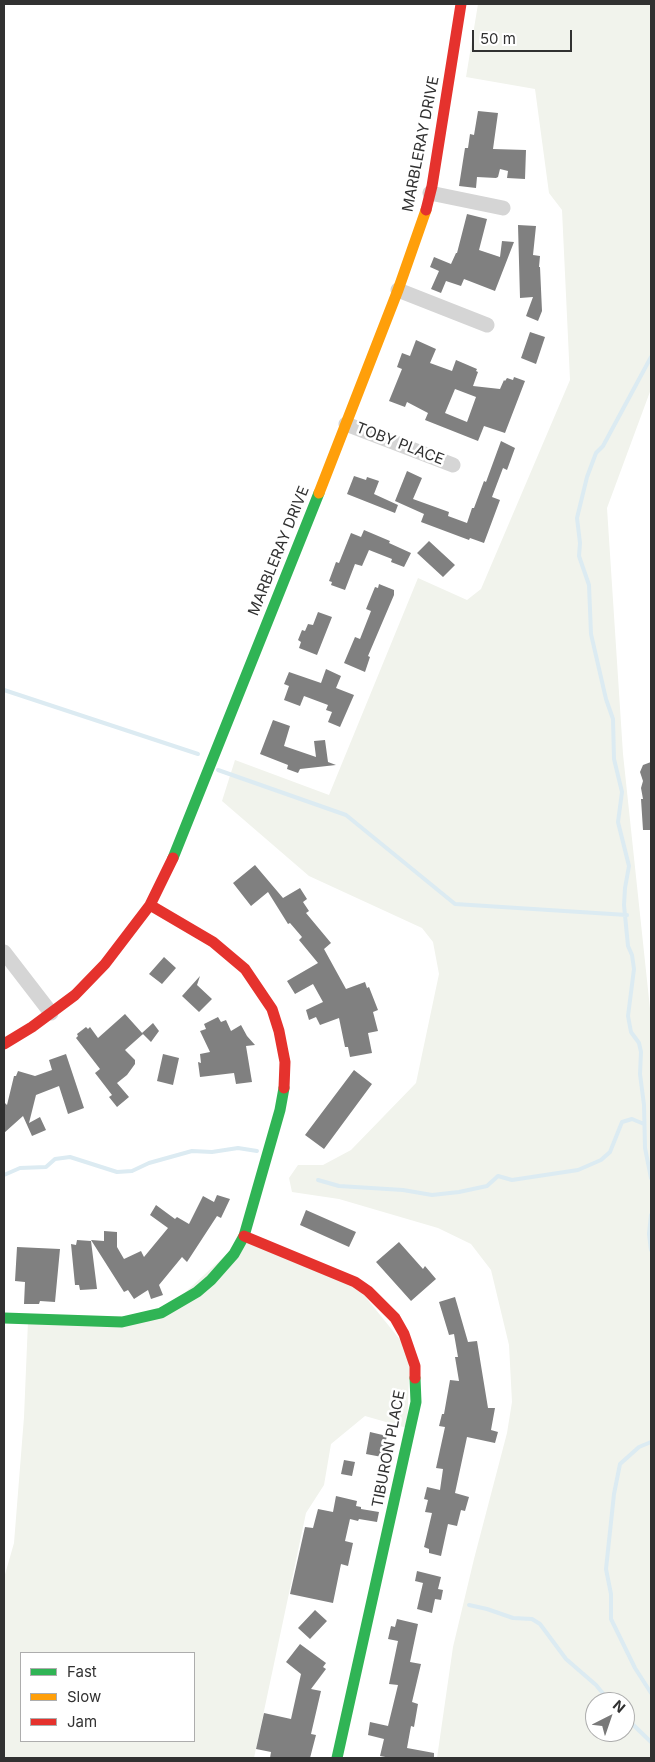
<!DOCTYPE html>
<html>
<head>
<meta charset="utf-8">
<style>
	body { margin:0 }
	#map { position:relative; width:655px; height:1762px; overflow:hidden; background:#fff; font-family:Inter,sans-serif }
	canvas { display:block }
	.frame { position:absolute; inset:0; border:5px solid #313131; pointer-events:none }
	.legend { position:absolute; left:20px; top:1652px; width:175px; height:90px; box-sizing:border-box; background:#fff; border:1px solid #adadad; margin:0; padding:6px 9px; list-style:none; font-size:15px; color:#313131 }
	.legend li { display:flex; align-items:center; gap:10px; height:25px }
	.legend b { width:25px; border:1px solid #adadad }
	.north { position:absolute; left:585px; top:1692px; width:50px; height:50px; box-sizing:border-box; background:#fff; border:1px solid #adadad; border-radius:50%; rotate:41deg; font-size:14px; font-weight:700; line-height:20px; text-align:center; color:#313131 }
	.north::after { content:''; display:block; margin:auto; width:18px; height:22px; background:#797979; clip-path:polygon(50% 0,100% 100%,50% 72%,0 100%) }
	.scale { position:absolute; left:472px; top:30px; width:100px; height:22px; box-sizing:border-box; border:2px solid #313131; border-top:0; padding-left:6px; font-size:15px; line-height:18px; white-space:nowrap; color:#313131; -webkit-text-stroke:4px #fff; paint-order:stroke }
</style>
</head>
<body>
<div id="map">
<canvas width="655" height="1762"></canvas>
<div class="frame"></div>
<ul class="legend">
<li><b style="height:6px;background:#30b455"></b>Fast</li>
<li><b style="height:6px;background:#ff9f0a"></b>Slow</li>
<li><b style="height:6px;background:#e5322d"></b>Jam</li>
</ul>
<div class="north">N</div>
<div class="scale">50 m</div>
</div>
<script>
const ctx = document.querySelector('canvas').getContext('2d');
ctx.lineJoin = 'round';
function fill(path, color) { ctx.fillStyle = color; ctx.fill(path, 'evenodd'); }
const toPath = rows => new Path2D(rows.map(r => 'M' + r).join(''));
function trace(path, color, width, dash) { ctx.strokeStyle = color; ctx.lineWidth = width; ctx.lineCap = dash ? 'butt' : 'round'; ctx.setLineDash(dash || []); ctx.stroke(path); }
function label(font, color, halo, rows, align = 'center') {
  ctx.font = font + ' Inter,sans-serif'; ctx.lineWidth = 5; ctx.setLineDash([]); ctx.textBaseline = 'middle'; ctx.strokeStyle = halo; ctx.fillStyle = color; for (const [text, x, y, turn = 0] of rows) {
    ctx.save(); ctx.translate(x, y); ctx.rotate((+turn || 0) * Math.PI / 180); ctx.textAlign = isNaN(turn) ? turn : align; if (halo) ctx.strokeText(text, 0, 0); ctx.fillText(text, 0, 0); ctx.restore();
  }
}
fill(toPath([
	[478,4,651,4,651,389,607,508,623,754,651,1018,651,1758,437,1758,453,1647,474,1559,507,1433,512,1402,509,1345,491,1270,471,1244,438,1228,339,1199,292,1192,289,1178,298,1165,323,1165,351,1150,416,1083,439,974,433,942,422,928,309,876,222,801,235,760,329,795,418,578,467,600,481,589,570,380,562,210,549,193,535,89,466,77],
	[595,1702,625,1702,625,1732,595,1732],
	[244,1238,355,1284,410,1352,407,1428,365,1416,331,1444,324,1485,306,1513,254,1758,4,1758,4,1578,14,1543,24,1417,28,1321,162,1314],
	[21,1653,194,1653,194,1741,21,1741]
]), '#f1f3ec');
trace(toPath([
	[651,357,603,446,596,453,587,477,577,518,580,543,579,556,589,585,591,634,606,699,613,719,614,759,622,792,618,822,629,866,625,888,624,905,628,946,632,955,634,969,628,1016,631,1032,639,1043,641,1052,640,1074,644,1105,645,1148,651,1178],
	[4,690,198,754],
	[218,770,346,815,455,904,627,915],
	[4,1175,20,1168,46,1167,55,1159,70,1157,117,1172,132,1171,149,1163,192,1151,212,1152,238,1148,257,1151],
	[318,1180,339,1186,403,1190,432,1195,459,1192,487,1186,498,1176,512,1180,578,1170,601,1160,610,1152,622,1122,632,1119,644,1124],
	[651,1215,649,1234,651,1250],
	[651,1442,639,1447,620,1464,614,1494,606,1569,611,1594,611,1619,635,1668,651,1693],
	[469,1605,487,1609,513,1618,532,1619,540,1624,566,1659,596,1685,610,1702],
	[625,1717,651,1742]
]), '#dcebf2', 4);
fill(toPath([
	[478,111,498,113,493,149,526,150,525,179,507,178,508,171,500,169,498,177,496,178,477,177,476,188,459,186,465,148,468,148,470,134,474,135],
	[467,214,487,219,479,250,500,257,502,241,514,242,495,291,464,279,461,286,446,281,441,293,431,289,439,271,430,267,434,257,451,264,456,253,457,253],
	[518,225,536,226,533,255,540,256,539,267,540,267,542,311,538,321,526,316,533,297,520,298],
	[530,332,545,337,536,364,521,358],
	[416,340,436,349,430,363,452,371,456,360,477,369,476,371,478,372,473,386,500,389,504,380,505,381,507,378,513,380,514,377,525,381,505,433,484,426,478,441,425,420,428,413,407,402,405,407,389,401,402,369,397,367,402,353,410,356],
	[455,389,476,397,467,422,445,413],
	[501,441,515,448,507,470,503,468,492,497,500,500,484,543,470,538,469,540,421,522,424,514,395,501,407,471,422,478,413,499,449,512,448,516,467,523,472,508,474,508,484,481,486,482],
	[354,476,366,480,367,477,379,481,374,494,398,505,395,513,347,494],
	[364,530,390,541,389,543,411,553,404,567,391,562,392,559,369,550,362,566,355,564,345,590,331,585,332,582,329,581,336,562,339,563,351,533,361,537],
	[429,541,455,565,443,577,417,553],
	[379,584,394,590,394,595,368,656,370,657,365,672,344,663,355,637,360,639,371,611,366,609,375,587,378,588],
	[318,612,332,617,317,655,299,648,301,642,298,640,302,630,305,631,308,624,313,625],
	[326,669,341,676,336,688,354,695,340,727,328,722,332,712,326,710,328,705,304,696,300,706,284,700,289,686,284,684,289,672,321,683],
	[273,720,290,726,284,746,316,757,314,741,325,740,328,762,336,765,300,769,298,773,287,769,288,765,260,754],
	[651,762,651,830,643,830,641,799,643,799,641,788,643,781,640,772,643,765],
	[255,865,283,898,300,888,307,899,303,902,309,911,306,913,331,943,324,949,346,989,365,982,367,988,369,987,378,1010,373,1012,378,1031,368,1033,372,1053,350,1057,348,1047,345,1047,339,1018,320,1025,316,1017,309,1020,306,1010,323,1002,313,984,295,994,287,981,318,963,299,940,302,937,290,923,288,924,268,892,251,906,233,883],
	[164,957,176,968,162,984,149,974],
	[200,976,197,985,212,999,199,1012,182,996],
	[125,1014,143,1034,125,1050,135,1060,135,1064,127,1075,117,1083,129,1097,117,1107,109,1097,112,1095,95,1073,100,1069,76,1038,78,1036,77,1034,86,1027,88,1029,90,1027,98,1038],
	[218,1017,221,1022,226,1020,231,1031,241,1025,247,1036,255,1045,246,1046,252,1082,236,1084,234,1073,200,1077,198,1062,201,1063,200,1054,210,1052,200,1031,206,1029,204,1024],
	[153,1023,159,1031,151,1042,142,1033],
	[66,1054,84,1108,68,1114,59,1086,36,1095,29,1123,40,1117,46,1130,32,1136,23,1116,4,1133,4,1102,7,1105,14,1076,16,1076,18,1071,35,1076,52,1070,49,1060],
	[163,1054,179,1058,173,1085,157,1081],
	[354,1070,372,1084,324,1149,305,1135],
	[217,1195,230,1199,221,1218,217,1216,187,1262,182,1257,159,1285,163,1295,151,1299,148,1290,134,1299,128,1290,124,1292,91,1240,104,1241,104,1231,117,1232,117,1247,124,1259,141,1251,144,1257,168,1228,150,1215,156,1205,175,1219,177,1217,189,1224,203,1196,214,1202],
	[306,1210,356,1232,349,1247,300,1225],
	[77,1240,91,1241,97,1289,80,1290,79,1285,75,1285,71,1244,76,1245],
	[399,1242,423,1269,425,1266,436,1279,411,1301,376,1262],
	[17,1247,60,1249,55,1302,40,1301,39,1304,24,1304,25,1282,15,1281],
	[455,1297,468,1342,477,1341,488,1408,495,1408,491,1430,498,1432,495,1443,467,1437,455,1493,469,1497,465,1511,461,1510,457,1526,448,1524,441,1556,429,1553,429,1549,424,1547,432,1513,425,1512,428,1500,424,1499,427,1487,440,1490,443,1469,436,1468,445,1427,439,1426,442,1414,444,1414,450,1380,459,1381,455,1357,458,1357,454,1334,449,1335,439,1302],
	[370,1432,387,1436,382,1457,366,1454],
	[344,1460,355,1462,352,1476,341,1474],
	[336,1496,357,1501,356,1506,361,1507,361,1509,379,1512,377,1522,359,1519,358,1521,350,1519,345,1541,353,1543,348,1566,341,1564,333,1603,290,1594,305,1527,313,1528,318,1509,333,1512],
	[417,1571,441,1577,438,1589,443,1590,441,1600,435,1599,432,1613,417,1609,423,1583,415,1581],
	[315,1610,327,1621,310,1639,298,1628],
	[397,1619,418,1624,410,1662,421,1664,412,1702,418,1704,414,1727,411,1726,407,1748,434,1753,434,1758,391,1758,380,1756,384,1739,368,1735,370,1722,388,1726,398,1685,389,1684,398,1641,388,1639,391,1626,395,1627],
	[300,1644,326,1663,323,1667,326,1669,311,1689,321,1691,311,1734,316,1735,310,1758,270,1758,271,1752,256,1749,264,1713,291,1719,301,1674,286,1662]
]), '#808080');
trace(toPath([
	[430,193,503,208],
	[398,290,487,325],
	[346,424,453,465],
	[4,952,51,1013]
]), '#d5d5d5', 15);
trace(toPath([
	[173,858,319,493],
	[4,1318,122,1322,161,1313,197,1292,211,1280,234,1254,244,1236,280,1110,284,1088],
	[337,1758,416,1402,415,1378]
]), '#30b455', 11);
trace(toPath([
	[319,493,398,290,426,210]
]), '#ff9f0a', 11);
trace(toPath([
	[426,210,432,186,461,4],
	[150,905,213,942,245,969,272,1009,279,1031,285,1062,284,1088],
	[4,1044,32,1027,75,995,105,964,150,905,173,858],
	[244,1236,355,1282,368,1291,395,1318,404,1334,415,1366,415,1378]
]), '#e5322d', 11);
label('15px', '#313131', '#fff', [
	["MARBLERAY DRIVE",421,144,-79],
	["TOBY PLACE",400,444,21],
	["MARBLERAY DRIVE",279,551,-68],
	["TIBURON PLACE",389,1449,-79]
]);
</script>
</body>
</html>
